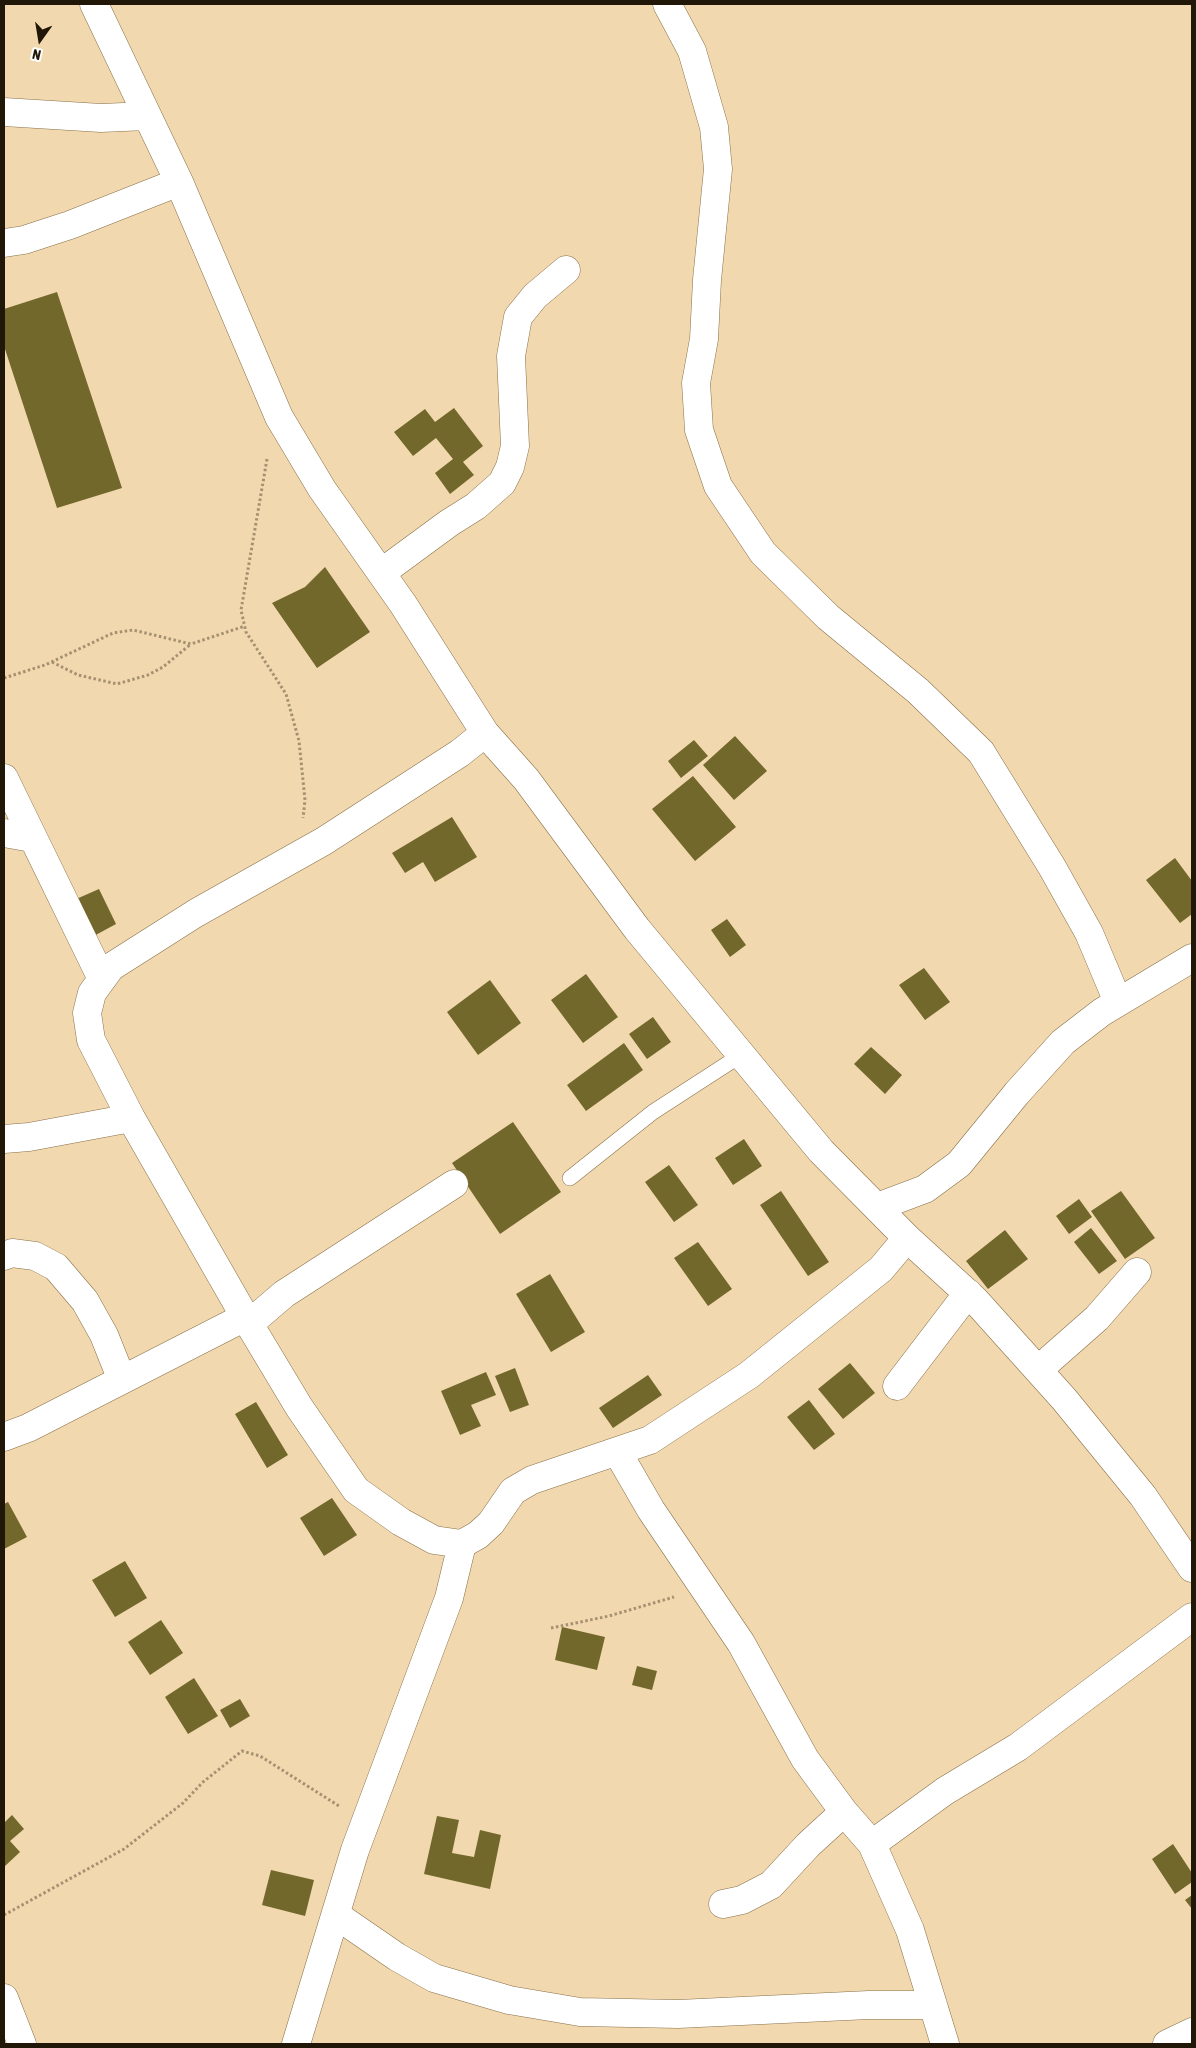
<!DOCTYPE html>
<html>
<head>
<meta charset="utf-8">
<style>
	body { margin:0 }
	#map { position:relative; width:1196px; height:2048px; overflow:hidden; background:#f2d8ae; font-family:"Asap Condensed",sans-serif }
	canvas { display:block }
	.frame { position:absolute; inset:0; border:5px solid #211708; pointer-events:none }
	.north { position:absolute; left:15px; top:15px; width:50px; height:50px; -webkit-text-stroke:4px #fdfdfd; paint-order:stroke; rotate:193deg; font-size:14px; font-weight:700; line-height:20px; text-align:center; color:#211708 }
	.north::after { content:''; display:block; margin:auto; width:18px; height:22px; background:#211708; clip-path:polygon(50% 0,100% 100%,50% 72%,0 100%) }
</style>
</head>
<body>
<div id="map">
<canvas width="1196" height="2048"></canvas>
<div class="frame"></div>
<div class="north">N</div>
</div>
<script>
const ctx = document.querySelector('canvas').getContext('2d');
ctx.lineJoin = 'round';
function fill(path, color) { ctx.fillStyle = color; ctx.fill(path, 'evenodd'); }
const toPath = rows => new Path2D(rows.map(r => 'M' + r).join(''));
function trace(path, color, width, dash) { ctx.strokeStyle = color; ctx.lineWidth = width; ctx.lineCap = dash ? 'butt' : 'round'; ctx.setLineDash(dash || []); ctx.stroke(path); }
fill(toPath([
	[57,292,122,488,57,508,4,346,4,309],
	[454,408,483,446,463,462,474,475,450,494,435,473,453,459,436,438,413,456,394,432,425,409,435,422],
	[325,567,370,632,317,668,272,603,305,587],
	[735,736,767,771,734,800,703,765],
	[694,740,708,756,681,778,668,761],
	[693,776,736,827,695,861,652,809],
	[452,817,477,857,435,882,423,862,405,873,392,853],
	[1175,858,1192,881,1192,914,1180,923,1146,880],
	[99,889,116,924,92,937,74,900],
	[727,919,746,945,730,957,711,930],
	[924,968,950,1002,925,1020,899,985],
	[586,974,618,1017,583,1043,551,1000],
	[490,980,521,1023,478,1055,447,1012],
	[653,1017,671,1042,647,1059,629,1034],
	[624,1043,643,1070,586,1111,567,1085],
	[871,1047,902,1075,885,1094,854,1064],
	[513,1122,561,1192,500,1234,452,1163],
	[744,1139,762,1166,733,1185,715,1158],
	[669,1165,698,1205,674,1222,645,1182],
	[781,1191,829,1262,808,1276,760,1205],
	[1121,1191,1155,1238,1125,1259,1091,1211],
	[1079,1199,1092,1217,1069,1234,1056,1216],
	[1091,1228,1117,1261,1099,1274,1074,1242],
	[1005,1230,1028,1259,988,1289,966,1261],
	[698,1242,732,1289,708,1306,674,1258],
	[550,1274,585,1332,551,1352,516,1294],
	[850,1363,875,1393,843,1419,818,1389],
	[515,1368,529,1405,510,1412,495,1376],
	[486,1372,496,1395,471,1405,481,1426,460,1435,441,1391],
	[648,1375,662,1395,613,1428,599,1408],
	[809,1400,835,1434,814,1450,787,1417],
	[256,1402,288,1455,267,1468,235,1414],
	[332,1498,357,1535,324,1556,300,1518],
	[8,1502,27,1537,4,1549,4,1504],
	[125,1561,147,1598,115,1617,92,1580],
	[161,1620,183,1653,150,1675,128,1642],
	[562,1627,605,1637,597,1670,555,1660],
	[637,1666,657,1671,652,1690,632,1685],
	[194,1678,218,1716,188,1734,165,1697],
	[240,1699,250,1716,230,1728,220,1710],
	[12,1815,24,1829,10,1841,20,1852,4,1867,4,1823],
	[437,1816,459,1820,452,1853,474,1857,480,1830,501,1835,490,1889,424,1874],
	[1173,1844,1192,1873,1192,1882,1175,1894,1152,1859],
	[271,1870,314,1880,305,1916,262,1905],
	[1192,1895,1192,1909,1185,1900]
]), '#72682b');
const lane = toPath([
	[570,1178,653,1112,741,1055]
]);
const street = toPath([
	[94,4,179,182,279,417,322,489,403,604,485,733,526,779,637,929,821,1151,907,1238,975,1300,1064,1399,1143,1496,1192,1568],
	[667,4,692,51,714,127,718,169,707,280,704,339,696,383,699,430,718,486,763,553,828,617,918,691,981,752,1052,867,1089,933,1118,1002],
	[4,112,101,118,146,116],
	[4,243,24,240,70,225,179,182],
	[381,573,449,523,476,506,502,483,510,467,515,446,511,356,518,317,535,296,566,270],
	[485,733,460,753,324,841,196,913,111,967,92,993,87,1013,91,1040,131,1118,245,1317,299,1407,356,1490,401,1522,434,1540,462,1544,478,1535,491,1523,513,1491,532,1480,650,1440,749,1375,881,1269,907,1238],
	[4,778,102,979],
	[4,833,32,838],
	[4,1139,29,1137,131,1118],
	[877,1207,925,1189,959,1164,1017,1093,1063,1042,1102,1012,1192,958],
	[4,1256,12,1253,35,1256,56,1267,85,1301,104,1335,122,1380],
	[249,1324,284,1294,454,1184],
	[1038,1370,1097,1318,1137,1272],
	[897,1386,968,1293],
	[4,1437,28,1428,245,1317],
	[618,1453,651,1510,741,1643,805,1759,844,1812,872,1844,910,1930,945,2044],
	[872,1844,945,1791,1018,1747,1192,1617],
	[723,1904,742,1900,771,1885,808,1845,844,1812],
	[336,1915,397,1957,434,1978,509,2000,580,2012,678,2014,869,2005,933,2005],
	[4,1998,22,2044],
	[296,2044,355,1850,449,1598,462,1544],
	[1167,2044,1192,2032]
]);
trace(lane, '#877049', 16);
trace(street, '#877049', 29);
trace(toPath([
	[267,459,241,610,246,632,286,694,299,741,305,800,303,818],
	[52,662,78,675,117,684,148,675,163,667,191,644],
	[4,678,45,665,113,633,133,630,191,644,245,626],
	[551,1628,609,1616,674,1597],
	[4,1915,124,1849,183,1803,203,1782,242,1751,260,1756,339,1806]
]), '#a59171', 3, [2.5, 2.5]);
trace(lane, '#fff', 15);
trace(street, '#fff', 28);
</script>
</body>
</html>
